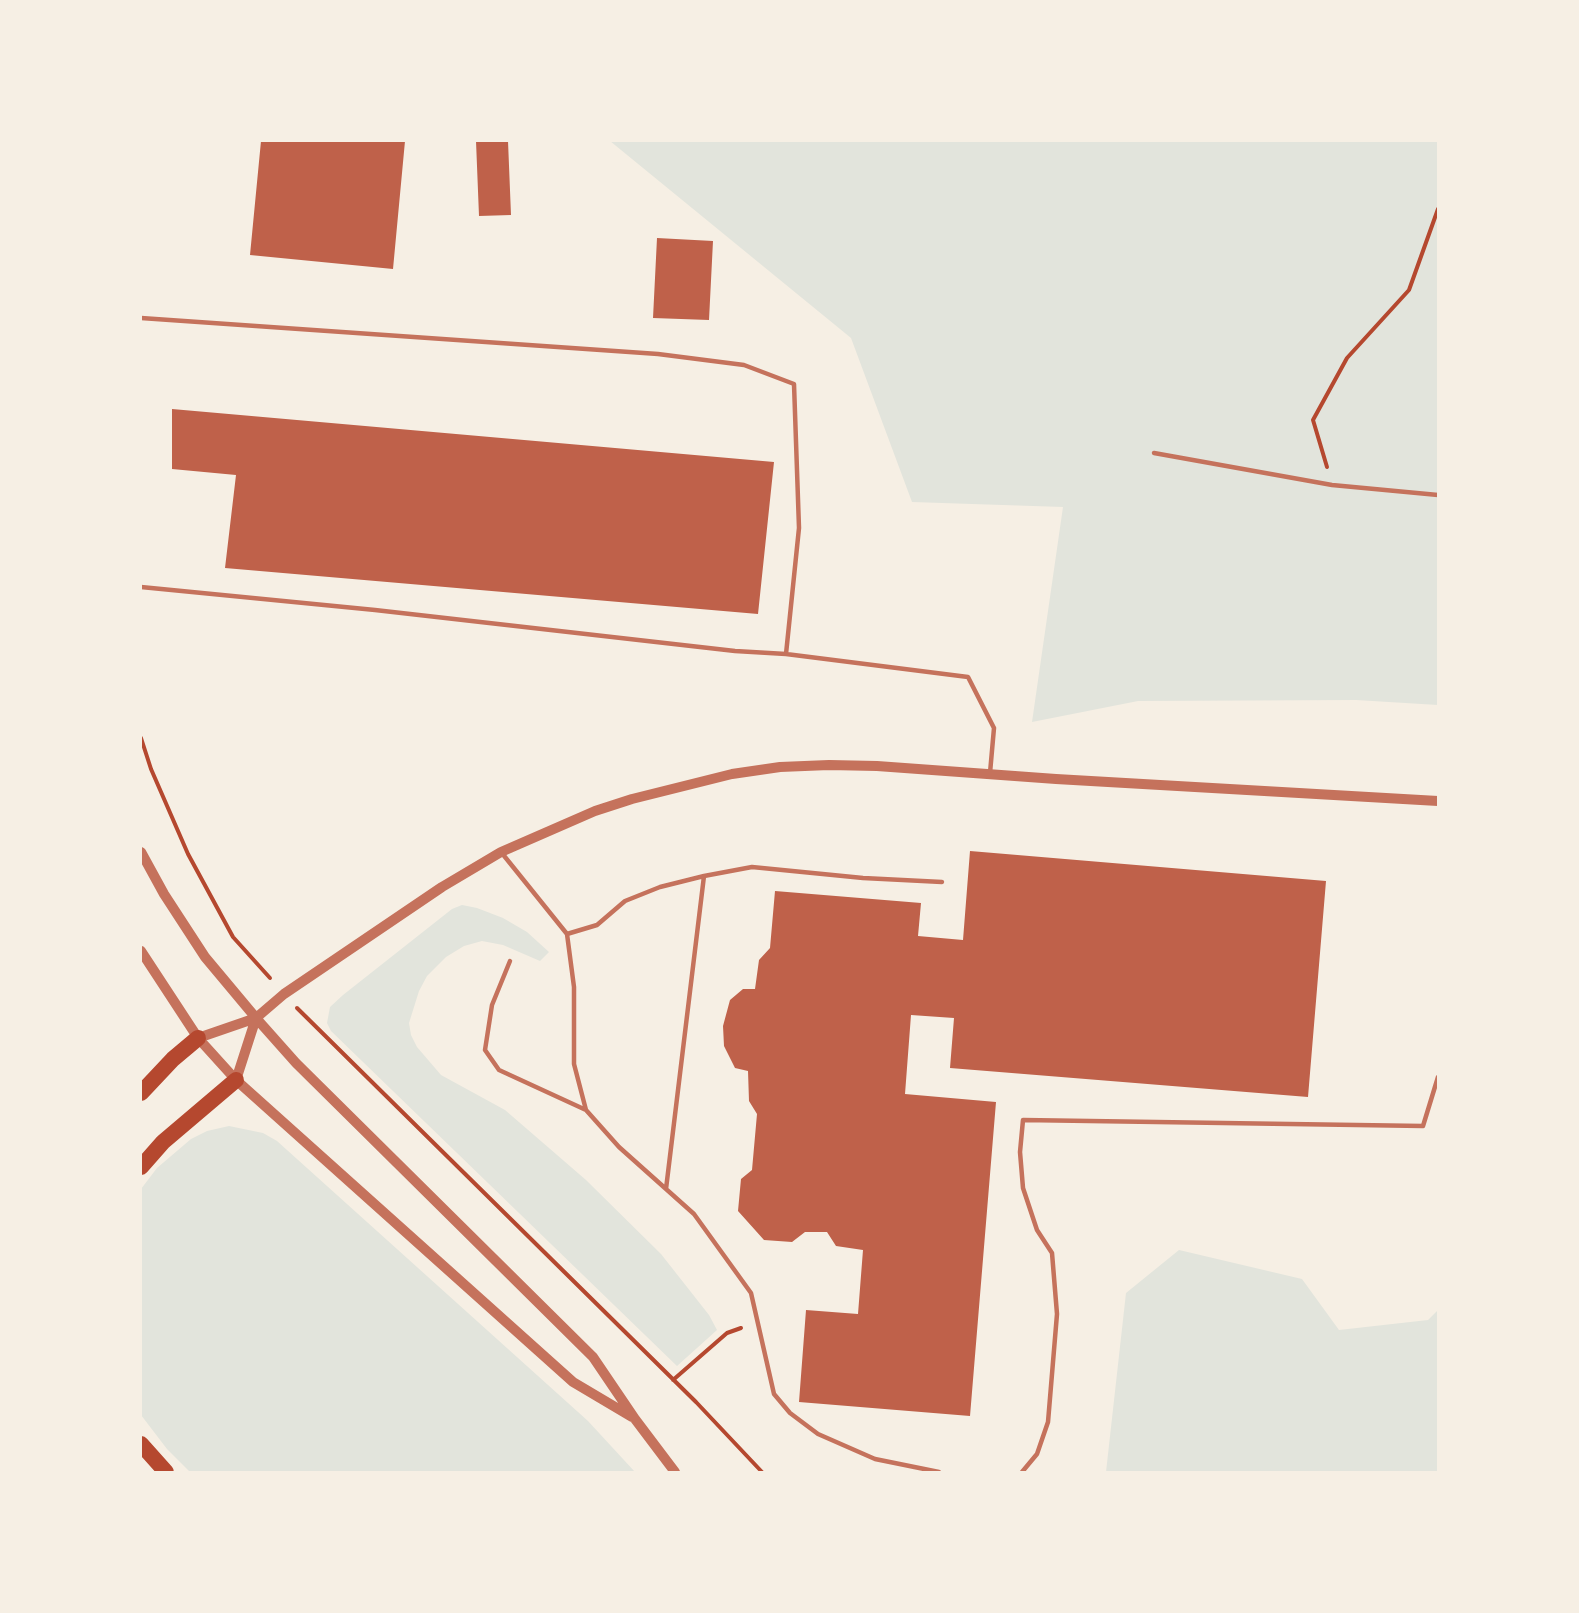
<!DOCTYPE html>
<html>
<head>
<meta charset="utf-8">
<style>
	body { margin:0 }
	#map { position:relative; width:1579px; height:1613px; overflow:hidden; background:#f6efe4; font-family:Helvetica,sans-serif }
	canvas { display:block }
	.frame { position:absolute; inset:0; border:142px solid #f6efe4; pointer-events:none }
</style>
</head>
<body>
<div id="map">
<canvas width="1579" height="1613"></canvas>
<div class="frame"></div>
</div>
<script>
const ctx = document.querySelector('canvas').getContext('2d');
ctx.lineJoin = 'round';
function fill(path, color) { ctx.fillStyle = color; ctx.fill(path, 'evenodd'); }
const toPath = rows => new Path2D(rows.map(r => 'M' + r).join(''));
function trace(path, color, width, dash) { ctx.strokeStyle = color; ctx.lineWidth = width; ctx.lineCap = dash ? 'butt' : 'round'; ctx.setLineDash(dash || []); ctx.stroke(path); }
fill(toPath([
	[610,141,1438,141,1438,705,1356,700,1138,701,1032,722,1063,507,912,502,851,338],
	[462,905,477,908,503,918,527,932,549,952,540,961,503,945,482,941,464,946,446,957,427,976,419,991,409,1023,411,1035,417,1047,441,1075,505,1110,586,1180,661,1254,709,1315,717,1330,677,1366,331,1031,327,1023,330,1007,343,995,452,909],
	[229,1126,263,1133,277,1141,588,1421,635,1472,190,1472,167,1449,141,1415,141,1189,157,1168,191,1139,207,1131],
	[1179,1250,1302,1279,1339,1330,1428,1320,1438,1310,1438,1472,1106,1472,1126,1293]
]), '#e2e4dc');
fill(toPath([
	[261,141,405,141,393,269,250,255],
	[476,141,508,141,511,215,479,216],
	[657,238,713,241,709,320,653,318],
	[172,409,774,462,758,614,225,568,236,475,172,469],
	[970,851,1326,881,1308,1097,950,1068,954,1018,911,1015,905,1094,996,1102,970,1416,799,1402,806,1310,858,1314,863,1250,836,1246,827,1232,805,1232,792,1242,764,1240,738,1211,741,1179,752,1170,757,1114,749,1101,748,1071,735,1068,724,1046,723,1026,730,1000,743,989,755,989,759,960,770,948,775,891,921,903,918,936,963,940]
]), '#bf614a');
trace(toPath([
	[1327,467,1313,420,1347,358,1409,290,1438,209],
	[141,738,151,769,188,854,233,937,270,978],
	[297,1008,696,1402,762,1472],
	[673,1380,727,1333,741,1328]
]), '#b5482f', 4);
trace(toPath([
	[141,318,658,354,744,365,794,384,799,528,786,654,735,651,375,610,141,587],
	[1154,453,1332,485,1438,495],
	[786,654,968,677,994,728,990,773],
	[501,852,567,934],
	[510,961,492,1005,485,1050,499,1070,586,1110],
	[666,1189,704,876],
	[939,1472,875,1459,818,1434,790,1413,774,1394,751,1293,694,1214,619,1147,586,1110,574,1064,574,987,567,934,597,925,625,901,660,887,704,876,752,867,863,878,942,882],
	[1022,1472,1037,1454,1048,1422,1057,1314,1052,1253,1037,1230,1023,1188,1020,1152,1023,1120,1423,1126,1438,1077]
]), '#c5725c', 4.5);
trace(toPath([
	[141,852,164,894,205,957,256,1018,296,1063,593,1357,635,1419,675,1472],
	[141,951,198,1038,236,1080,573,1382,632,1417],
	[198,1038,256,1018,284,994,442,887,501,852,595,811,632,799,732,774,780,767,829,765,877,766,1056,779,1438,801],
	[236,1080,256,1018]
]), '#c5725c', 10);
trace(toPath([
	[141,1093,173,1059,198,1038],
	[141,1167,163,1142,236,1080],
	[141,1444,166,1472]
]), '#b5482f', 16);
</script>
</body>
</html>
